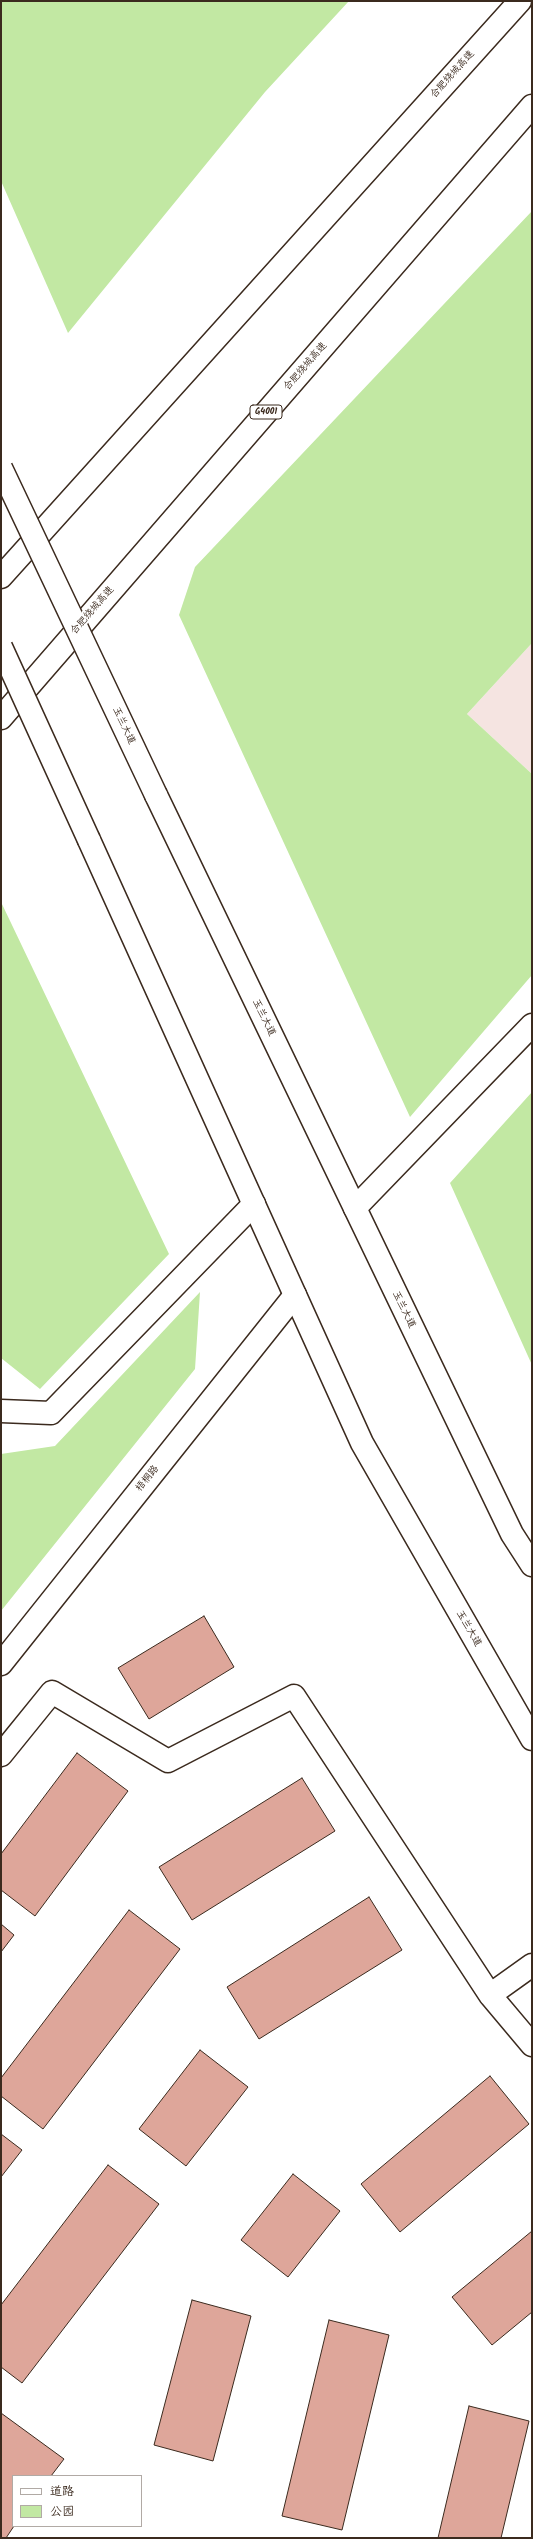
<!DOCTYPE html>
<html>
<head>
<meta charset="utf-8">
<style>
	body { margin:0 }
	#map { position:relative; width:533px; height:2539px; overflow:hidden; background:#fff; font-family:Kalam,"LXGW WenKai TC",sans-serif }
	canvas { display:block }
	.frame { position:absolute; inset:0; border:2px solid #3b2a1e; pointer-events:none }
	.legend { position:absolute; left:12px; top:2475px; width:130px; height:52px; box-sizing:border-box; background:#fff; border:1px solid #b1aaa5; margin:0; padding:5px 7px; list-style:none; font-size:12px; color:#3b2a1e }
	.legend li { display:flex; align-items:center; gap:8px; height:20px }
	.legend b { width:20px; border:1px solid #b1aaa5 }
</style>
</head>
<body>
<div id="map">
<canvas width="533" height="2539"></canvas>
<div class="frame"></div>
<ul class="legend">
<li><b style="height:5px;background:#fff"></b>道路</li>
<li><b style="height:11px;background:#c2e8a3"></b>公园</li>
</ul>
</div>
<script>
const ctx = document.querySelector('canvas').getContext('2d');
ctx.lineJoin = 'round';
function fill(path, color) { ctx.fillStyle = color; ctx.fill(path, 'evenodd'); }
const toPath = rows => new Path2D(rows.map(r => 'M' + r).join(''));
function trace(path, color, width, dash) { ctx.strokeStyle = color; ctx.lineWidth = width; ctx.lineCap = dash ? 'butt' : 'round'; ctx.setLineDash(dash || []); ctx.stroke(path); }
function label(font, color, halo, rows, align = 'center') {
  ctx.font = font + ' Kalam,"LXGW WenKai TC",sans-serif'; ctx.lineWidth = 3.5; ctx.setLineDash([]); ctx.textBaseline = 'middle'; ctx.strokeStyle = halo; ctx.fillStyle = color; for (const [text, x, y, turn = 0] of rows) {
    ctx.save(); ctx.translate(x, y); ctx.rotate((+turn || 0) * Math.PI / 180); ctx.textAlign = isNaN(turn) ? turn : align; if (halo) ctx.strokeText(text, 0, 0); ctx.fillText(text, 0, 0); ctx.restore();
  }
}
fill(toPath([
	[532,643,532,774,467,714]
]), '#f5e4e1');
fill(toPath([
	[1,1,349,1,265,92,68,333,1,181],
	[532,211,532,643,467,714,532,774,532,975,410,1117,179,615,195,567],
	[1,902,169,1254,40,1389,1,1358],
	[532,1092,532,1365,450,1183],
	[200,1292,195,1369,1,1611,1,1454,55,1446]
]), '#c2e8a3');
const building = toPath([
	[204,1616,234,1667,149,1719,118,1668,204,1616],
	[77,1753,128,1791,35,1916,1,1890,1,1854,77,1753],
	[302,1778,335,1831,192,1920,159,1867,302,1778],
	[369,1897,402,1950,259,2039,227,1987,369,1897],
	[129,1910,180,1949,43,2129,1,2096,1,2078,129,1910],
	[1,1924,14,1935,1,1952,1,1924],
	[200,2050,248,2087,186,2166,139,2129,200,2050],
	[490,2076,529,2124,400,2232,361,2184,490,2076],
	[1,2134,22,2150,1,2177,1,2134],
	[108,2165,159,2204,22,2383,1,2367,1,2305,108,2165],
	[293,2174,340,2211,288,2277,241,2240,293,2174],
	[532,2231,532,2312,492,2345,452,2297,532,2231],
	[192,2300,251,2316,213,2461,154,2445,192,2300],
	[329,2320,389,2335,342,2530,282,2516,329,2320],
	[469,2406,529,2421,501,2538,438,2538,469,2406],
	[1,2413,64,2459,51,2476,13,2476,14,2526,6,2538,1,2538,1,2413]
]);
fill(building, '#dea69a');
trace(building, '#3b2a1e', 1);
const minor = toPath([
	[355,1208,532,1025],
	[1,1411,51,1413,254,1204],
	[1,1664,295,1295],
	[1,1755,52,1692,168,1761,294,1696,490,1995,532,2045],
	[490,1995,532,1965]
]);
const major = toPath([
	[156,795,512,1534,532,1565],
	[89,840,362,1443,532,1739]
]);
const highway = toPath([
	[1,577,520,1],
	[1,718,532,106]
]);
trace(minor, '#3b2a1e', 25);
trace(major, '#3b2a1e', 25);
trace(highway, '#3b2a1e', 25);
trace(minor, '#fff', 22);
trace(major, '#fff', 22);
trace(highway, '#fff', 22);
const majorBridge = toPath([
	[1,468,156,795],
	[1,647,89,840]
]);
trace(majorBridge, '#3b2a1e', 25, []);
trace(majorBridge, '#fff', 22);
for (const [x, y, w] of [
	[266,412,32]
]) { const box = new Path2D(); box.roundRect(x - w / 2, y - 7, w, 14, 3); ctx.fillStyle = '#fff'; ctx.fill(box); trace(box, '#3b2a1e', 1); }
label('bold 9px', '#3b2a1e', null, [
	["G4001",266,412]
]);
label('10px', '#3b2a1e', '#fff', [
	["合肥绕城高速",453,75,-48],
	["合肥绕城高速",306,367,-49],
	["合肥绕城高速",93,611,-49],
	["玉兰大道",123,726,65],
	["玉兰大道",263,1018,64],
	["玉兰大道",403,1310,64],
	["梧桐路",148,1479,-51],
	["玉兰大道",468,1629,60]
]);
</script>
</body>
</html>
